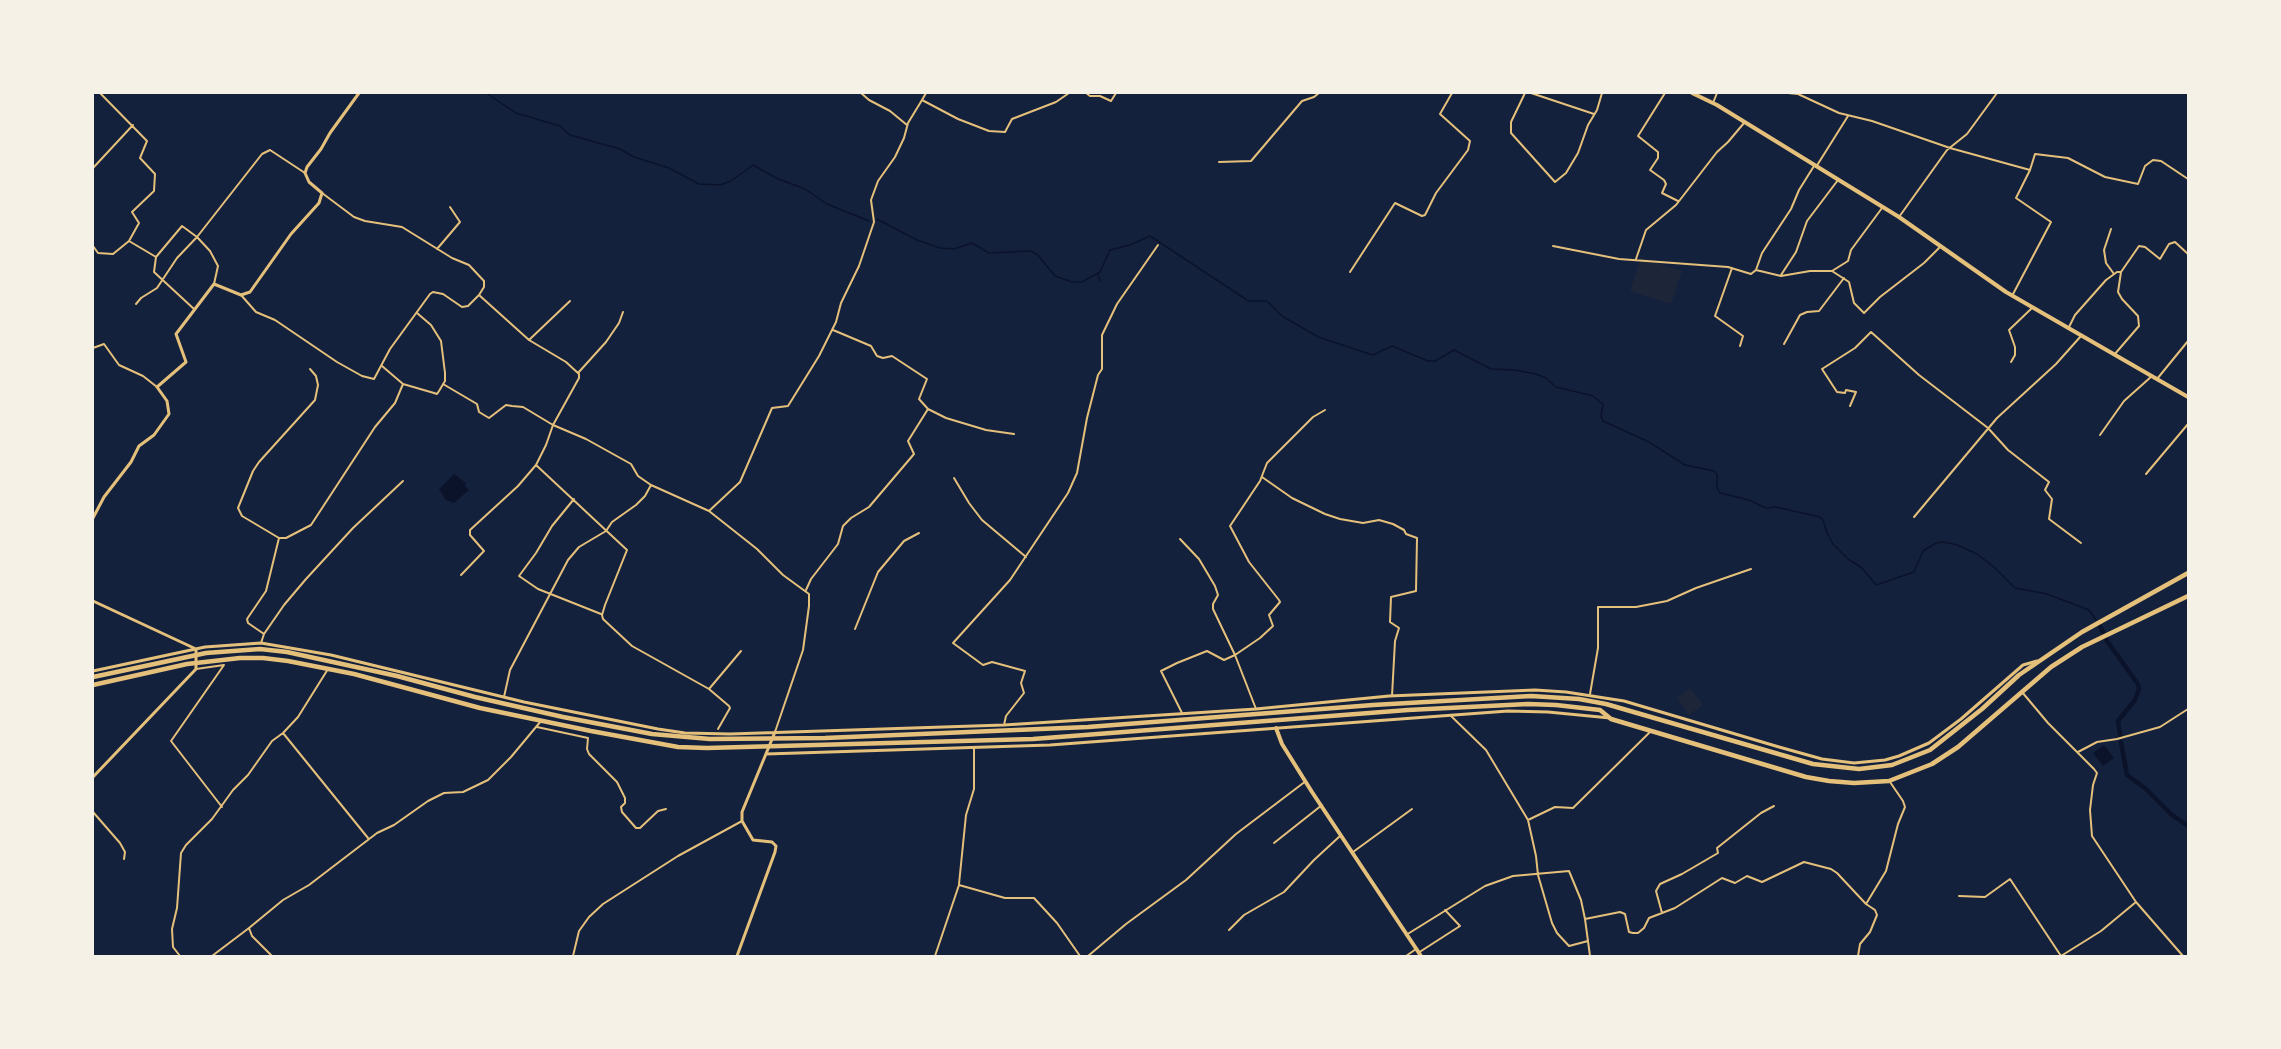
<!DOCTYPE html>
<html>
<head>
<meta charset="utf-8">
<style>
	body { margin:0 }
	#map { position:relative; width:2281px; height:1049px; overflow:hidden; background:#14213d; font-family:"Crimson Pro",serif }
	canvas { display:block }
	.frame { position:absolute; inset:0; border:94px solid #f6f1e7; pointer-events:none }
</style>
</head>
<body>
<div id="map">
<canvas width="2281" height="1049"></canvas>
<div class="frame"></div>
</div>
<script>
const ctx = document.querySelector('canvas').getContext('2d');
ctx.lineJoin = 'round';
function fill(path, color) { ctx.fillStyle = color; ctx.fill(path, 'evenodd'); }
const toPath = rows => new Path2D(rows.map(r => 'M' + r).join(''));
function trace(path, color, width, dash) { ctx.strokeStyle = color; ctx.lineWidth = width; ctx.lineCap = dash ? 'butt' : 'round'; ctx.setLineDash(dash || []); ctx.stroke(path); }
fill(toPath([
	[1641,258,1682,271,1671,304,1630,291],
	[1690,688,1703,705,1689,715,1677,698]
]), '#1d2539');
fill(toPath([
	[454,474,466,483,465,486,469,490,454,503,446,500,439,489],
	[2104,745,2114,758,2103,766,2093,753]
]), '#0b132b');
trace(toPath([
	[486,93,516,113,560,126,570,135,620,149,634,157,669,168,699,184,720,185,731,181,753,165,776,178,805,189,827,204,869,221],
	[877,219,917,240,940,248,954,249,972,243,989,253,1030,251,1038,255,1055,276,1072,282,1082,282,1100,272,1110,250,1130,245,1150,236,1244,298,1248,301,1267,301,1282,316,1318,337,1373,355,1392,346,1428,361,1435,361,1454,350,1491,369,1515,370,1536,374,1546,378,1556,387,1593,396,1603,404,1601,416,1603,421,1649,442,1685,465,1714,471,1717,474,1717,488,1720,493,1749,500,1766,508,1776,507,1820,517,1823,520,1827,533,1833,544,1848,559,1862,568,1876,585,1914,572,1923,551,1936,543,1944,542,1957,545,1977,554,1994,567,2015,588,2047,594,2089,610,2096,620],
	[1098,274,1100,281]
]), '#0b132b', 1.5);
trace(toPath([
	[2100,626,2107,641,2138,684,2139,689,2135,700,2118,721,2120,735],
	[2121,742,2127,775,2146,789,2172,815,2188,826]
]), '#0b132b', 4.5);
trace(toPath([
	[100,93,147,141,140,158,155,174,154,191,132,212,139,223,129,241,156,257,154,272,194,309],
	[861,93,869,100,890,111,907,125],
	[1086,93,1090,96,1100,96,1111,101,1116,93],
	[1525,93,1511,122,1511,133,1555,182,1566,173,1578,153,1588,125,1597,110,1602,93],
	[1531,93,1594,114],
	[1665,93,1638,136,1658,152,1658,158,1650,170,1664,180,1666,184,1662,193,1678,201],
	[1788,93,1798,94,1839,113,1872,121,1950,148,2030,170,2035,154,2068,158,2105,177,2138,184,2145,166,2153,160,2161,161,2188,179],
	[922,100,926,93],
	[1713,103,1717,93],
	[1219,162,1251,161,1302,101,1314,97,1319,93],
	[1816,167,1848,116],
	[93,168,133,125],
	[322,193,354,217,365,221,402,227,452,258,469,265,484,281,484,287,479,295,529,340,566,362,579,374,579,378,553,425,586,439,631,464,638,476,651,485,709,511],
	[1899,217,1947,150,1967,134,1997,93],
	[2111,229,2104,250,2106,263,2114,274],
	[93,246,98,253,113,254,129,241],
	[1553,246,1619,259,1728,267,1751,274,1756,270,1781,276,1810,271,1832,271,1848,261,1851,250,1882,208],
	[437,249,460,222,450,207],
	[156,257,182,226,197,237,210,251,218,266,214,284],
	[1636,259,1646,230,1676,205,1717,152,1728,142,1744,123],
	[1732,268,1715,316,1743,336,1740,346],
	[1756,270,1762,253,1791,209,1799,190,1814,166],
	[1832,271,1849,282,1854,303,1864,313,1880,297,1924,263,1941,246],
	[1350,272,1395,203,1422,216,1425,215,1436,193,1468,150,1470,141,1440,114,1452,93],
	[1781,275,1796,252,1807,221,1838,180],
	[241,295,256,312,275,320,337,362,362,376,374,379,390,349,430,294,433,292,443,294,462,307,468,306,479,295],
	[2012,296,2051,222,2016,198,2030,170],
	[136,304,141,298,157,288,177,258,197,237,262,154,270,150,305,173],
	[2069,327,2075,315,2106,280,2117,272,2121,272],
	[529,340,570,301],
	[1784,344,1800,315,1807,312,1819,311,1844,278],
	[93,348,104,344,119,365,143,376,157,387],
	[2114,355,2139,326,2138,316,2122,299,2118,292,2121,272,2139,246,2145,247,2160,259,2169,244,2175,242,2188,254],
	[2011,362,2015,355,2015,347,2009,330,2032,308],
	[382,366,403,384,434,393,437,394,439,391,445,381,445,373,441,341,431,325,417,313],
	[578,373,606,342,619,323,623,312],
	[2157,379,2188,341],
	[443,384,477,404,479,412,489,418,506,405,512,406,523,407,553,425,546,445,536,465,518,486,470,530,470,535,484,551,461,575],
	[1850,406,1856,392,1846,390,1845,393,1837,392,1822,369,1855,348,1871,332,1919,375,1988,428,2008,450,2049,482,2045,490,2052,499,2049,519,2081,543],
	[928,409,946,418,986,430,1014,434],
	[2100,435,2124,401,2152,376],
	[536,465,627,550,605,605,602,615,603,619,632,646,709,689,729,706,730,708,718,729],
	[2146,474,2188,424],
	[1262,477,1292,498,1325,514,1340,519,1363,523,1379,520,1393,524,1404,530,1406,534,1417,538,1416,591,1391,597,1390,622,1399,628,1395,641,1392,696],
	[954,478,969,503,982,520,1026,557],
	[574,499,552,526,536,553,519,576,538,589,601,614],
	[1914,517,1997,418,2056,364,2081,336],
	[279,538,242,516,238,508,253,471,259,462,315,400,318,385,316,376,310,369],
	[1180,539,1199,559,1215,586,1218,595,1213,604,1213,609,1235,655,1224,660,1207,651,1177,663,1161,671,1182,713],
	[806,590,811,579,838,544,843,526,851,518,869,507,914,454,908,441,928,409,919,399,927,379,892,356,883,358,877,356,871,346,833,330],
	[855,629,878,572,904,541,919,533],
	[264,634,284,605,306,579,353,528,403,481],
	[261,643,264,634,248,623,247,619,266,591,279,538,286,538,311,525,375,427,395,403,403,384],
	[196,669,224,665,171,741,222,807],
	[709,689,741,651],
	[2022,692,2048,723,2094,769,2097,773,2093,785,2090,810,2092,836,2136,902,2183,956],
	[1590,694,1598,648,1598,607,1636,607,1667,601,1696,588,1751,569],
	[504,697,510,670,568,560,579,547,606,531,612,522,636,505,645,496,651,485],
	[1256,709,1235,655,1260,638,1273,626,1269,615,1280,602,1279,600,1249,562,1230,526,1260,481,1267,463,1313,417,1325,410],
	[1450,715,1486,750,1528,820,1536,856,1538,875,1552,923,1557,933,1569,946,1588,941],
	[1004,725,1006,716,1024,693,1021,683,1025,671,992,662,983,665,953,643,1010,580,1068,493,1077,473,1087,418,1098,375,1102,369,1102,335,1117,304,1158,245],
	[537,727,588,738,587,749,589,754,617,782,625,798,625,803,621,807,622,812,636,828,640,828,658,811,666,809],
	[775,732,803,650,809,606,809,594,783,575,757,549,709,511,740,482,772,408,788,406,819,356,836,322,841,303,859,266,874,222,871,200,878,181,895,157,904,138,908,123,922,100,958,119,989,131,1005,132,1012,119,1056,102,1069,93],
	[283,733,368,838],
	[2078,752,2097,742,2117,739,2160,727,2188,709],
	[93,812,120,843,125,852,124,859],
	[1528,820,1555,807,1573,808,1650,732],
	[1274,843,1322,805],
	[1353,852,1412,809],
	[959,884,966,815,974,789,974,748],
	[1959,896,1985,897,2010,879,2061,956],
	[1662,913,1656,891,1660,884,1682,874,1718,853,1717,848,1761,813,1774,806],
	[1585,919,1590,956],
	[1229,930,1244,915,1284,892,1314,860,1340,836],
	[1406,935,1485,886,1513,876,1569,871,1581,900,1585,919,1620,912,1625,914,1629,932,1633,933,1638,933,1644,928,1649,918,1675,908,1722,878,1735,883,1747,876,1762,882,1804,862,1831,869,1837,873,1866,904],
	[1418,953,1460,926,1445,910],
	[180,956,173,947,172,929,177,908,181,853,186,845,212,819,233,790,248,775,272,741,283,733,298,717,328,669],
	[212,956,249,928],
	[272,956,252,936,249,928,283,900,309,885,377,833,394,825,428,801,444,793,463,792,488,780,511,757,541,721],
	[573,956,579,931,589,917,603,904,678,856,742,821],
	[935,956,959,885,1005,898,1034,898,1057,923,1080,956],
	[1088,956,1126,924,1186,880,1236,834,1306,781],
	[1406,956,1416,949],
	[1858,956,1860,944,1870,932,1877,915,1875,910,1866,904,1886,871,1898,824,1905,807,1903,801,1890,782],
	[2061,956,2101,931,2136,902]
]), '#e5c07b', 2);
trace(toPath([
	[93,518,104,497,131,462,139,446,154,435,169,414,167,401,157,387,186,362,176,334,214,284,241,295,250,292,291,234,319,203,322,193,309,182,305,173,307,167,321,149,330,133,359,93],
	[93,601,196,649,196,669,93,777],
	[93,671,205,647,261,643,331,655,524,702,658,729,685,733,730,734,1004,725,1256,709,1389,696,1535,690,1566,692,1624,701,1779,747,1822,759,1854,763,1885,760,1899,756,1929,743,1961,719,2023,665,2037,661],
	[766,754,1050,745,1508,711,1548,712,1610,718],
	[737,956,775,852,776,846,772,842,753,840,742,821,742,812,775,732]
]), '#e5c07b', 3);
trace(toPath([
	[1692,93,1717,105,1899,217,2006,292,2188,397],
	[1276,728,1282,744,1312,792,1421,956]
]), '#e5c07b', 4);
trace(toPath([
	[93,677,206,653,260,649,287,652,397,676,475,697,563,717,652,734,710,739,825,738,1088,727,1373,705,1531,696,1579,699,1606,704,1813,764,1859,769,1892,765,1930,750,1982,709,2019,675,2082,632,2188,573],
	[93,685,187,664,240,658,263,658,288,661,354,674,480,708,591,731,678,747,707,748,1033,739,1408,710,1528,704,1556,705,1600,710,1611,719,1806,777,1829,781,1854,783,1889,781,1932,764,1958,747,2051,667,2082,647,2188,596]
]), '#e5c07b', 4.5);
</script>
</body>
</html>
